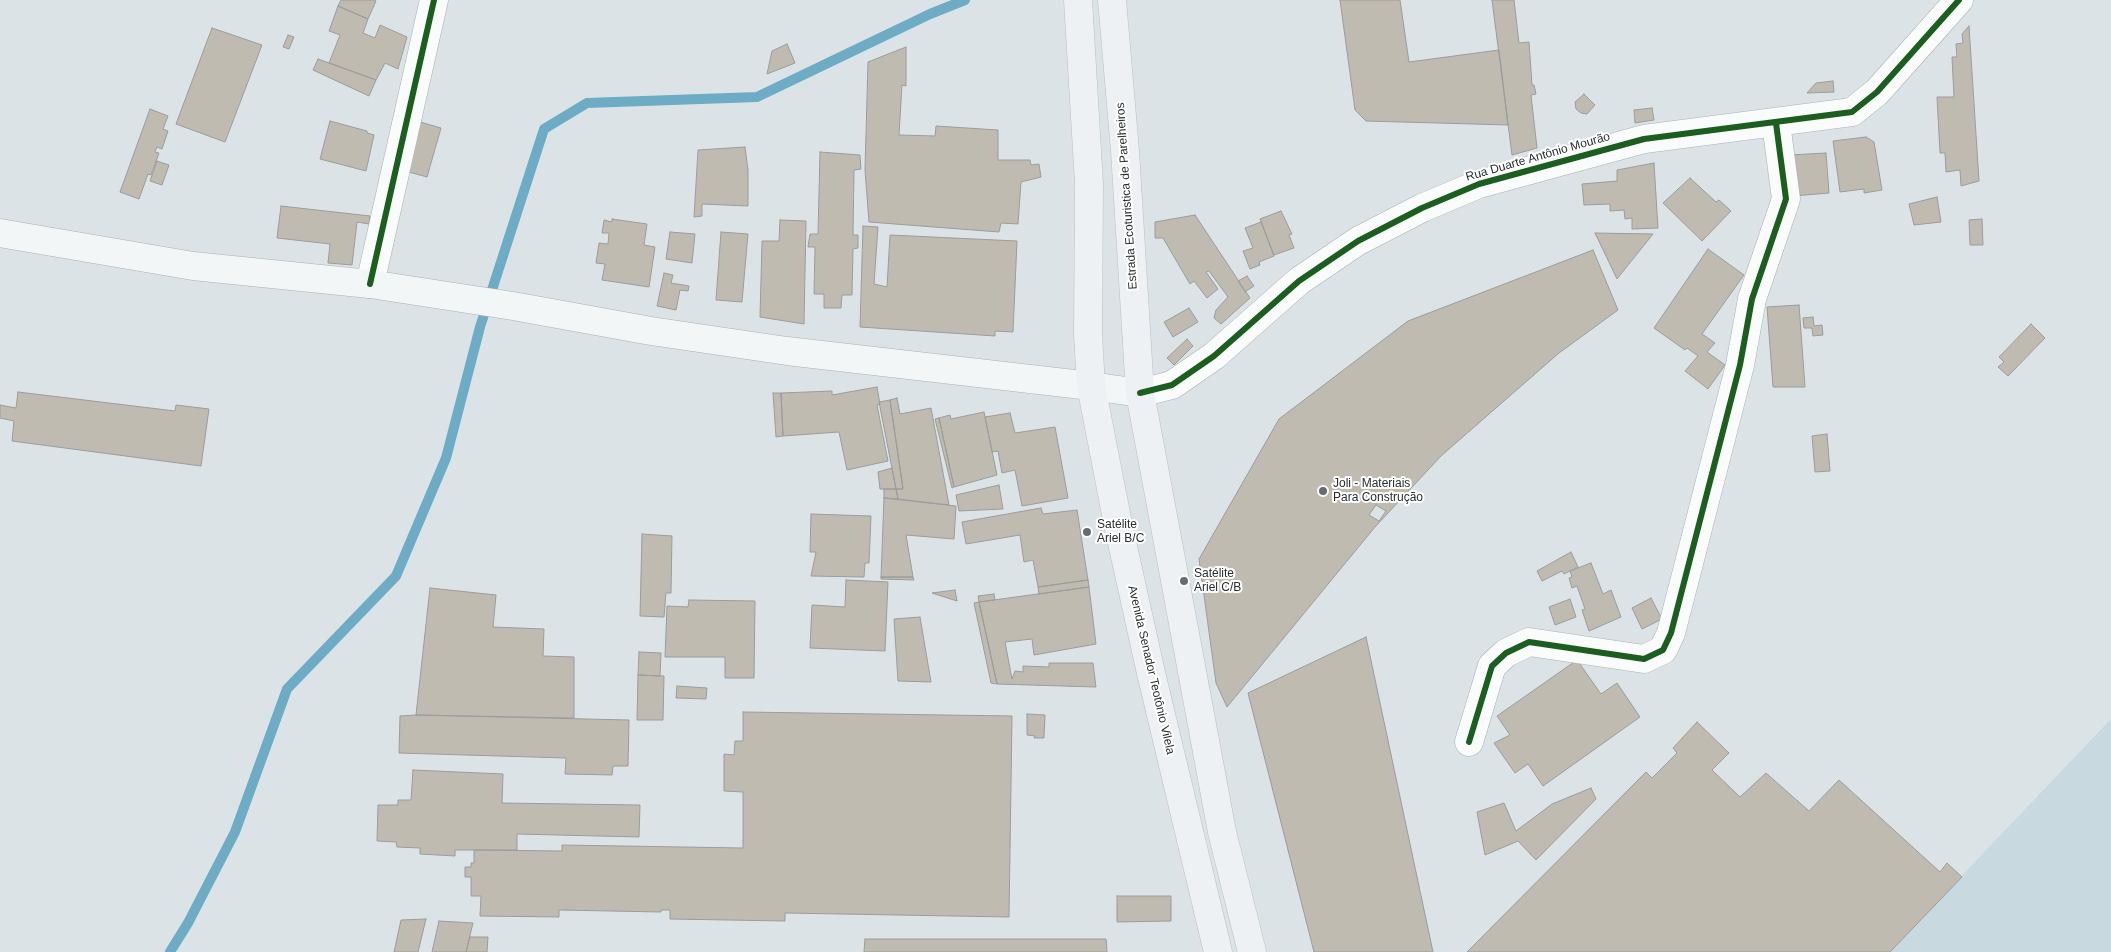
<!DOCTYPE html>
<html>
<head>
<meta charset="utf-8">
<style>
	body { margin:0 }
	canvas { display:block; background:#dce3e6 }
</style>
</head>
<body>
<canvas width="2111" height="952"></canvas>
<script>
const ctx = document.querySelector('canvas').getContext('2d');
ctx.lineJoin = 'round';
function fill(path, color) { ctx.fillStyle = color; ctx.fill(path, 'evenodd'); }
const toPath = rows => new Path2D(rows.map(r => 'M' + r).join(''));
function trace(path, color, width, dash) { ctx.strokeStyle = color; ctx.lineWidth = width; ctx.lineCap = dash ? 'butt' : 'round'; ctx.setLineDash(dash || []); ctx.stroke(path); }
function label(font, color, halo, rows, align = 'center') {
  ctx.font = font + ' Helvetica,sans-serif'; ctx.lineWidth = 4; ctx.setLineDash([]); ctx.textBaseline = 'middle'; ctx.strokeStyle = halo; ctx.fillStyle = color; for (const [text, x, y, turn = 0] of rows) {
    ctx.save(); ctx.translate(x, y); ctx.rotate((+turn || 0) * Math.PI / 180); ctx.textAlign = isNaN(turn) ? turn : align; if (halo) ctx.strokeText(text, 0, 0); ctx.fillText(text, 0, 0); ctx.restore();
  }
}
fill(toPath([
	[2111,719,2111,952,1889,952]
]), '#c9d9e0');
trace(toPath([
	[170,952,188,923,235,832,287,689,396,576,446,458,480,327,544,129,587,103,757,97,930,14,965,0]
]), '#6dacc4', 10);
const building = toPath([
	[341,0,374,0,376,1,368,19,338,6,341,0],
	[1340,0,1400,0,1409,62,1499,50,1508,125,1366,121,1355,110,1340,0],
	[1492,0,1514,0,1519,43,1529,42,1532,85,1534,85,1536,94,1531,95,1537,148,1512,155,1492,0],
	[338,6,368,19,363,33,375,38,380,25,407,37,398,69,385,63,376,80,329,63,340,35,329,31,338,6],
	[1969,26,1979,181,1961,186,1960,170,1946,172,1945,153,1940,153,1937,97,1954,97,1952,57,1957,57,1956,44,1963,43,1962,34,1969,26],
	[212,28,262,45,225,142,176,124,212,28],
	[288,35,294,37,289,49,283,47,288,35],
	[787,44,795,63,767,74,772,51,787,44],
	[906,47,906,86,902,85,899,135,935,136,936,126,998,130,998,160,1030,160,1031,165,1039,164,1041,177,1021,182,1018,224,1001,223,999,232,869,222,865,170,868,62,906,47],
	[318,59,376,80,369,96,313,70,318,59],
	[1833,81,1834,92,1807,93,1816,83,1833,81],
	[1584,94,1595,105,1587,114,1581,113,1576,109,1575,102,1584,94],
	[1652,108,1654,120,1635,123,1634,110,1652,108],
	[150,109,168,116,163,129,168,131,162,149,157,147,155,152,159,153,151,175,148,174,139,199,120,192,150,109],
	[330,121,367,131,367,133,374,135,366,171,320,159,330,121],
	[420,122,441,128,427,177,405,171,420,122],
	[1866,137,1874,142,1882,190,1864,193,1864,189,1840,192,1833,141,1866,137],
	[745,147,748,170,748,206,702,204,702,216,694,217,698,150,745,147],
	[820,152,860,155,861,169,854,170,853,235,858,235,858,248,853,249,852,295,842,295,841,308,824,308,824,294,814,294,815,247,808,247,810,234,818,234,820,152],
	[1826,153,1829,193,1793,196,1790,155,1826,153],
	[157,161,169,165,162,185,150,181,157,161],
	[1654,163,1658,228,1632,229,1632,218,1625,219,1624,210,1610,211,1610,204,1584,205,1582,184,1617,181,1617,170,1654,163],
	[1690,178,1716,202,1719,200,1731,211,1702,241,1663,203,1690,178],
	[1937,197,1941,222,1914,225,1909,204,1937,197],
	[281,206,370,216,369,224,357,222,352,265,328,263,330,244,277,238,281,206],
	[1281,211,1292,234,1289,235,1294,248,1274,255,1260,219,1281,211],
	[1195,215,1250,298,1221,324,1214,318,1216,310,1228,297,1209,271,1206,272,1218,289,1207,298,1194,281,1190,284,1163,238,1155,238,1155,222,1195,215],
	[612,219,647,224,644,245,655,247,649,287,602,280,605,264,596,263,599,243,608,244,609,233,602,233,604,220,612,222,612,219],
	[1982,219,1983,245,1970,245,1969,220,1982,219],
	[780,220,806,221,804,324,760,317,762,241,779,241,780,220],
	[1261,222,1274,256,1259,262,1260,265,1250,269,1243,251,1253,248,1245,228,1261,222],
	[863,226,878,227,874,284,887,287,890,235,1017,241,1013,332,995,331,995,336,860,327,863,226],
	[670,232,695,234,692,263,666,259,670,232],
	[721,232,748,234,742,302,716,300,721,232],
	[1595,233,1653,234,1617,279,1595,233],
	[1708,249,1744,275,1702,334,1715,343,1707,352,1725,365,1708,389,1685,371,1698,356,1687,348,1685,350,1654,328,1708,249],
	[1593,250,1618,310,1559,353,1441,456,1375,527,1227,707,1216,683,1199,559,1279,419,1408,321,1593,250],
	[664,273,673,275,671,283,689,286,688,291,680,290,676,310,657,306,664,273],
	[1247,276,1254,286,1245,292,1238,281,1247,276],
	[1799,305,1805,387,1773,387,1767,307,1799,305],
	[1189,308,1198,322,1173,337,1164,322,1189,308],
	[1813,317,1814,326,1822,325,1823,335,1813,336,1812,328,1804,328,1803,318,1813,317],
	[2031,324,2045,338,2008,376,1998,367,2004,362,1999,357,2031,324],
	[1187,339,1193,346,1174,365,1167,358,1187,339],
	[877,387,880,404,877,405,888,461,847,470,839,432,783,436,781,393,832,391,832,395,877,387],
	[18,392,175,411,176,405,209,409,201,466,12,441,14,421,0,418,0,405,16,408,18,392],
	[773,393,781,393,783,436,776,437,773,393],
	[897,398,900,414,931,408,949,505,898,499,896,489,903,489,890,400,897,398],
	[890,400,903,489,896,489,879,402,890,400],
	[984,412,997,475,954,487,939,418,950,415,951,419,984,412],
	[1010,413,1015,433,1055,427,1068,498,1022,506,1015,470,1002,473,998,451,992,452,985,417,1010,413],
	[939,418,954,487,952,488,935,419,939,418],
	[1827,434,1830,471,1815,472,1812,436,1827,434],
	[892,468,896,489,880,489,878,472,892,468],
	[999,485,1003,509,959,511,956,495,999,485],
	[884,489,896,489,898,499,884,498,884,489],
	[884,498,956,506,954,539,906,535,913,577,881,577,884,498],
	[1376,505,1386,511,1379,521,1369,515,1376,505],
	[1041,508,1043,514,1077,510,1088,580,1038,587,1033,560,1024,562,1020,535,966,544,962,522,1041,508],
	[811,514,871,516,869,563,865,563,864,577,811,576,816,552,810,552,811,514],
	[642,534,672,536,671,593,666,593,664,617,640,616,642,534],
	[1571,552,1578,567,1564,574,1562,571,1542,581,1537,571,1571,552],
	[1591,563,1603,594,1611,590,1621,617,1589,631,1582,610,1585,609,1577,586,1572,588,1569,578,1572,577,1570,571,1591,563],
	[881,577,913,577,914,580,881,579,881,577],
	[846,580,888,582,885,651,810,648,812,605,845,607,846,580],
	[1088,580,1089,587,1039,594,1038,587,1088,580],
	[1089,587,1096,644,1034,655,1032,639,1005,642,1012,679,1015,671,1023,672,1023,666,1049,667,1049,663,1093,663,1096,687,997,684,979,602,1089,587],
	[430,588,496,595,493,627,544,629,543,656,574,657,574,718,416,715,430,588],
	[955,590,957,601,932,593,955,590],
	[994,594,995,600,979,602,978,596,994,594],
	[1651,598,1662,619,1642,629,1632,608,1651,598],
	[1570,599,1576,617,1555,625,1549,607,1570,599],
	[689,600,755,601,754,678,725,678,725,657,665,657,667,606,688,607,689,600],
	[979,602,997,684,991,683,974,603,979,602],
	[920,617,931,682,898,681,894,619,920,617],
	[1366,637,1433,952,1314,952,1248,693,1366,637],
	[639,652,661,653,660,676,638,675,639,652],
	[1577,660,1601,694,1617,683,1640,717,1543,786,1528,764,1515,773,1494,743,1510,735,1497,716,1577,660],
	[638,675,664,676,663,720,637,720,638,675],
	[677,686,707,688,706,699,676,698,677,686],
	[743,712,1012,716,1009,917,785,913,785,921,670,919,670,910,661,910,661,912,559,910,559,917,480,916,481,896,471,896,471,877,465,877,465,867,471,867,471,863,474,863,474,850,562,851,562,845,743,848,743,792,724,791,724,754,734,755,735,741,743,741,743,712],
	[1027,714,1045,715,1044,738,1034,738,1035,736,1027,735,1027,714],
	[416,715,629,720,628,766,613,766,612,775,565,774,566,758,399,753,400,716,416,715],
	[1697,722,1729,753,1712,770,1740,797,1766,773,1809,811,1839,780,1940,872,1947,863,1962,877,1890,952,1467,952,1646,772,1652,778,1677,753,1673,748,1697,722],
	[413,770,503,774,502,803,640,805,639,837,517,834,517,850,455,850,455,856,420,854,420,848,397,847,396,842,377,841,378,805,398,805,398,800,411,800,413,770],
	[1591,788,1596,799,1536,860,1518,841,1485,855,1477,812,1504,803,1516,831,1552,804,1591,788],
	[1117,896,1171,896,1171,921,1117,922,1117,896],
	[426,919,418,952,394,952,401,920,426,919],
	[439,921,473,923,466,952,432,952,439,921],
	[470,937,488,937,487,952,466,952,470,937],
	[865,939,1106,939,1107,952,864,952,865,939]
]);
fill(building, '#c0bbb0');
trace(building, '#9b9c9c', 1);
const minor = toPath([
	[370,284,434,0],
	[1140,393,1172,385,1214,356,1299,281,1358,241,1422,208,1479,184,1644,139,1852,112,1877,92,1959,0],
	[1469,742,1492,666,1506,653,1529,642,1644,659,1663,650,1671,633,1740,365,1752,299,1786,199,1776,123]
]);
const secondary = toPath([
	[0,233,193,266,370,284,513,306,651,331,787,351,1091,386,1140,393]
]);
const primary = toPath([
	[1078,0,1089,184,1088,335,1091,386,1119,529,1151,673,1218,952],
	[1112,0,1125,151,1140,393,1222,832,1252,952]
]);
trace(minor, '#aab0b2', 29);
trace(secondary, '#aab0b2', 29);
trace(primary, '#bbbfc1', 29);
trace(minor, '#fafbfb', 28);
trace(secondary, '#f3f6f7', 28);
trace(primary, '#edf1f4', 28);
trace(toPath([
	[370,284,434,0],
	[1140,393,1172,385,1214,356,1299,281,1358,241,1422,208,1479,184,1644,139,1852,112,1877,92,1959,0],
	[1469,742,1492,666,1506,653,1529,642,1644,659,1663,650,1671,633,1740,365,1752,299,1786,199,1776,123]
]), '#1b5e20', 6);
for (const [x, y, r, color] of [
	[1323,491,5,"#676d6f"],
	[1087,532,5,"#676d6f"],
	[1184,581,5,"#676d6f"]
]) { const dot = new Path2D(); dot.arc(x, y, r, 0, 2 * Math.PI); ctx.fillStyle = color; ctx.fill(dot); trace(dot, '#fff', 2); }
label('12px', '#282d2f', '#fff', [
	["Rua Duarte Antônio Mourão",1538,157,-16],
	["Estrada Ecoturistica de Parelheiros",1127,196,-94],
	["Avenida Senador Teotônio Vilela",1151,670,77]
]);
label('12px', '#282d2f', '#fff', [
	["Joli - Materiais",1333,484],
	["Para Construção",1333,498],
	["Satélite",1097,525],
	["Ariel B/C",1097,539],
	["Satélite",1194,574],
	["Ariel C/B",1194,588]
], 'left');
</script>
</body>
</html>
